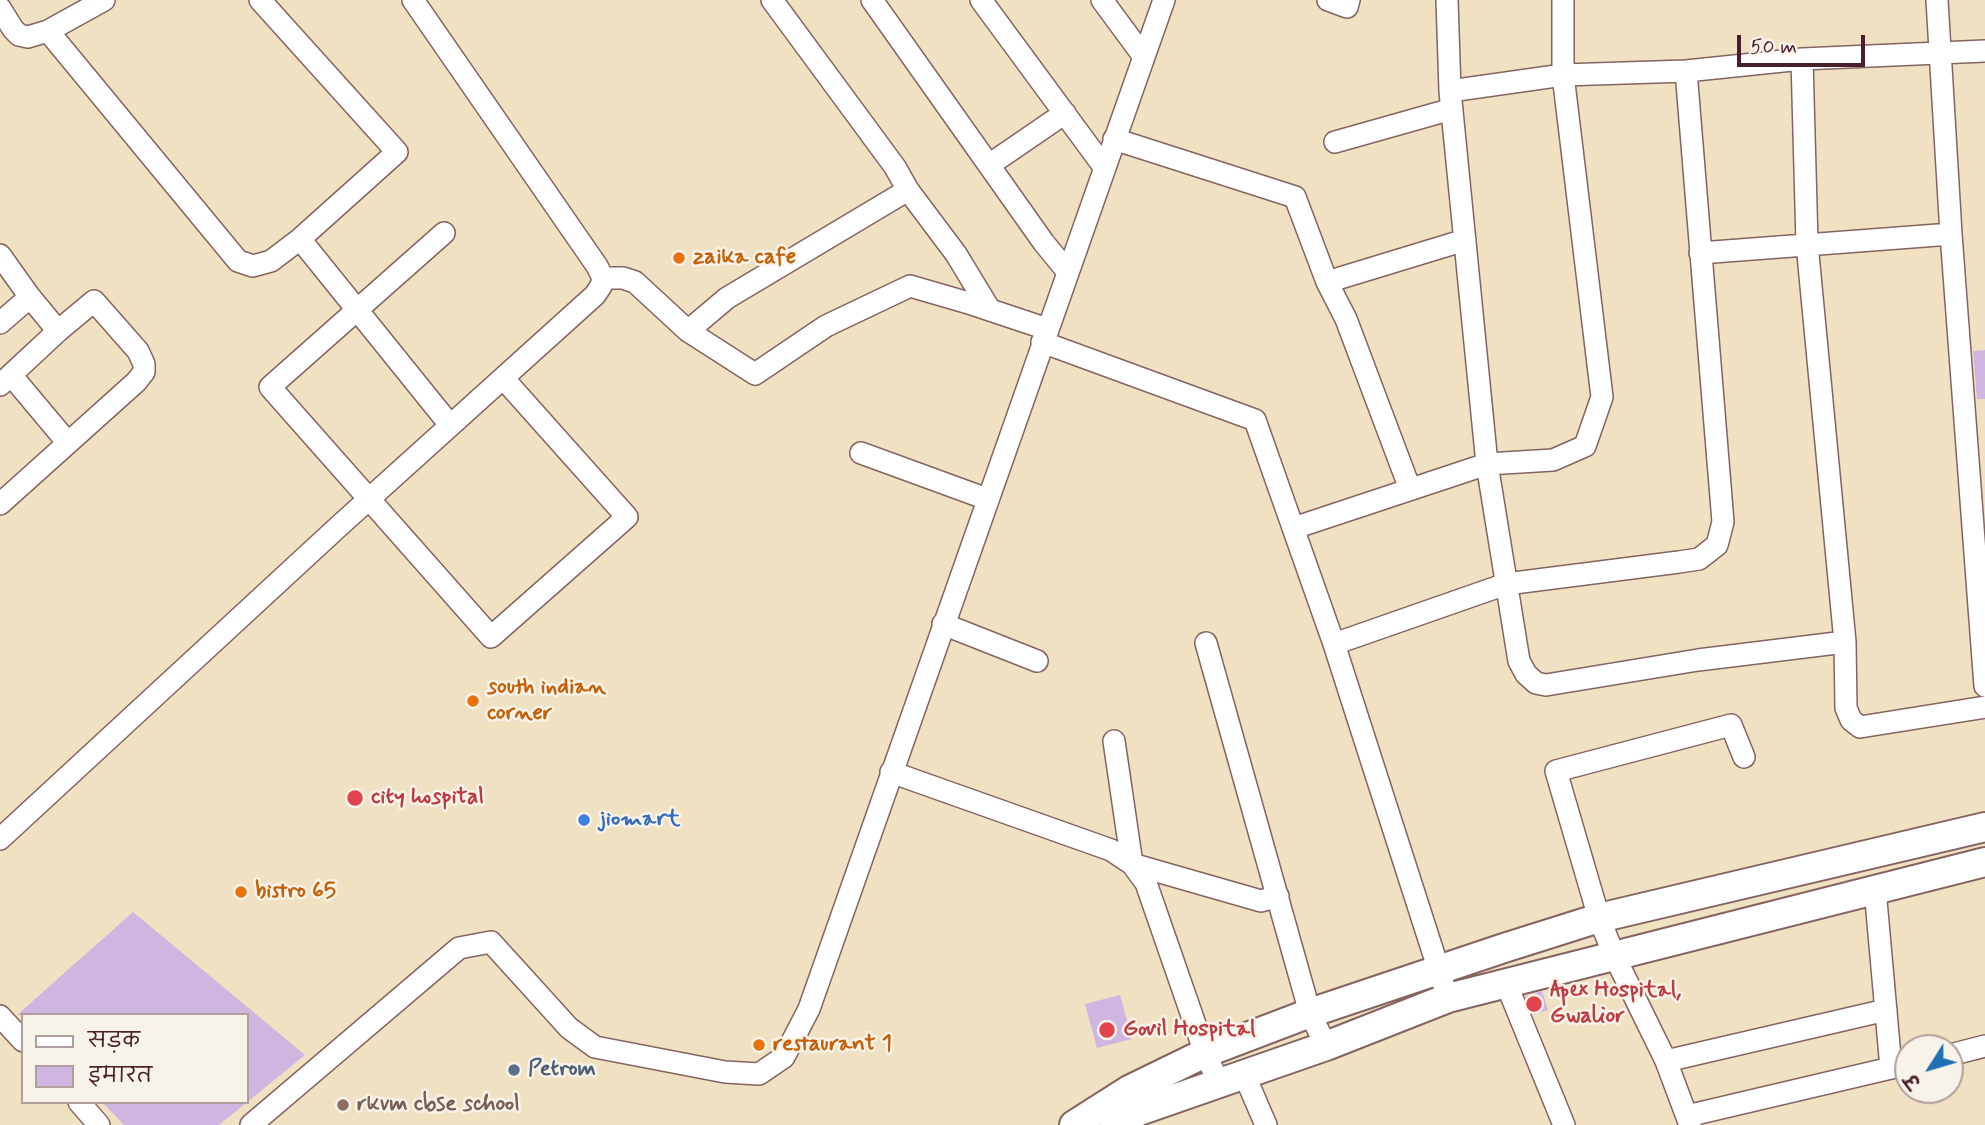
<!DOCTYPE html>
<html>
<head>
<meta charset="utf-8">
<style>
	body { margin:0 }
	#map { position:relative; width:1985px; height:1125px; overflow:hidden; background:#f0e1c2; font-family:Mynerve,"Playpen Sans Deva",sans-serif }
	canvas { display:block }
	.legend { position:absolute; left:21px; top:1013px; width:228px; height:91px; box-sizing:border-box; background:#f7f3e8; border:2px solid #b29e9c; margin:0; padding:9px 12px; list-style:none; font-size:21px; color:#4a1f2b }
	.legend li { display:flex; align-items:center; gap:14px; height:35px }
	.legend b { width:35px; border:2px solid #b29e9c }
	.north { position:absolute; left:1894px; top:1034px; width:70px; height:70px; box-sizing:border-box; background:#f7f3e8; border:2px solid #b29e9c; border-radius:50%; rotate:233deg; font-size:19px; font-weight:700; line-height:28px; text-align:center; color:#4a1f2b }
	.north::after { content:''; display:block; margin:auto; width:24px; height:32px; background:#1f6fb2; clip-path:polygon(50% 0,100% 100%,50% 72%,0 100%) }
	.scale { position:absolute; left:1737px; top:35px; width:128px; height:32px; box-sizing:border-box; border:4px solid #4a1f2b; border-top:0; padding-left:9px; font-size:21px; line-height:24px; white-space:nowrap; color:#4a1f2b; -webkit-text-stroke:5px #f7f3e8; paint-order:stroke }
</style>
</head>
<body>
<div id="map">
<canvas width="1985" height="1125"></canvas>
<ul class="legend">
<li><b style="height:9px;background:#fff"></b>सड़क</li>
<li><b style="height:19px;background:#cfb6e0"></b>इमारत</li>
</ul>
<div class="north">उ</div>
<div class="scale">50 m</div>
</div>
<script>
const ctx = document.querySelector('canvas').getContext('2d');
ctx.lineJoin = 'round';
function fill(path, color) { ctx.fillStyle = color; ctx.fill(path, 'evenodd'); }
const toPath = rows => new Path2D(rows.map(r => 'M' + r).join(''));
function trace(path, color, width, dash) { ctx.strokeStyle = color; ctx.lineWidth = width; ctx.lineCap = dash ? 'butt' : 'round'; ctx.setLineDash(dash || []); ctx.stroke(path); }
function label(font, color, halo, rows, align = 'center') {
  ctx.font = font + ' Mynerve,sans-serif'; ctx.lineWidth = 5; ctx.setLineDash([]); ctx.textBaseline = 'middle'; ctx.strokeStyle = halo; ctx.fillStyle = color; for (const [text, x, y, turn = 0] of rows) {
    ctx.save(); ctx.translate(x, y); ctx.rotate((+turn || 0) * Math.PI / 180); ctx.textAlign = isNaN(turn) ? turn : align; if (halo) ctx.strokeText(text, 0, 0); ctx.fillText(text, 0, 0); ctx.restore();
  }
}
fill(toPath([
	[1985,350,1985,399,1977,399,1973,351],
	[133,912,305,1055,219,1125,124,1125,102,1102,247,1102,247,1015,17,1015],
	[1542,991,1548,1010,1533,1015,1525,996],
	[1120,995,1132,1039,1097,1048,1085,1004]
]), '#cfb6e0');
const minor = toPath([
	[872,0,1044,243,1067,271],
	[981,0,1104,167],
	[1102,0,1144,57],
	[1328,0,1347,7,1349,0],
	[1447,0,1450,91],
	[1937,0,1951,234,1985,686],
	[0,8,13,29,19,35,28,37,48,31,104,0],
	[48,31,238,261,253,266,271,261,300,239,397,152,260,0],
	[1802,59,1807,244,1845,642,1846,708,1851,720,1860,727,1985,707],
	[1114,139,1295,197,1327,282],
	[1335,142,1452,109],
	[989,165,1065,113],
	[908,190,956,254,990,310],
	[444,233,270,387,491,637,627,517,503,378],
	[300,239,450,425],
	[1700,253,1951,234],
	[0,255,30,297,0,323],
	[603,278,623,278,635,282,688,331,755,374,826,326,910,286,972,304,1047,329],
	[688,331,727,298,908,190,895,167,772,0],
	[1042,342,1255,420,1334,644,1443,983],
	[11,375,68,443],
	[0,385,58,331,30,297],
	[861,453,987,499],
	[1410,489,1346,319,1327,282,1465,240],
	[0,504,136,382,144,372,144,364,138,351,94,301,58,331],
	[1294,528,1487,464,1553,460,1585,446,1602,397,1563,75,1563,0],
	[943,624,1037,661],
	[1845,642,1698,660,1546,685,1536,683,1526,674,1519,661,1487,464,1450,91,1563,75,1686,71,1802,59,1985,51],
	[1206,643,1310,1013,1326,1046],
	[1334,644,1506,584,1679,562,1699,559,1717,545,1723,522,1686,71],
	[1114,741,1132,864,1261,901,1278,896],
	[891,772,1111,850,1132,864,1146,883,1205,1053,1219,1083],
	[0,839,338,527,595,295,601,286,603,278,597,266,413,0],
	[1875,889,1891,1068],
	[1506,983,1564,1125],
	[0,1016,23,1041],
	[1950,1055,1985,1046],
	[1666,1061,1886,1010],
	[1244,1074,1266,1125],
	[79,1102,99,1125],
	[1687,1116,1908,1064],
	[251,1125,459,948,491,942,569,1028,595,1047,725,1072,759,1074,784,1057,809,1009,1164,0],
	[1690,1125,1666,1061,1614,955,1599,918,1556,771,1731,725,1744,757]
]);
const major = toPath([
	[1074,1125,1129,1090,1205,1053,1310,1013,1504,948,1599,918,1985,827],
	[1115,1125,1139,1111,1326,1046,1448,998,1985,862]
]);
trace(minor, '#846360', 24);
trace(major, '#846360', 32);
trace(minor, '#fff', 21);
trace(major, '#fff', 28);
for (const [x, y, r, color] of [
	[679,258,7,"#e8710a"],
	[473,701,7,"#e8710a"],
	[355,798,9,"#e0444e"],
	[584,820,7,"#3f7fe0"],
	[241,892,7,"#e8710a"],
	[1534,1004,9,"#e0444e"],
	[1107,1030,9,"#e0444e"],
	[759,1045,7,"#e8710a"],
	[514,1070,7,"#5c6f8a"],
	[343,1105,7,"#8d6e63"]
]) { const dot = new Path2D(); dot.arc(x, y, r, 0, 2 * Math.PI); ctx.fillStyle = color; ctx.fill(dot); trace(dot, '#f7f3e8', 2.5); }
label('bold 23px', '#c56008', '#f7f3e8', [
	["zaika cafe",693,258],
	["south indian",487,688],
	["corner",487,714],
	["bistro 65",255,892],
	["restaurant 1",773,1045]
], 'left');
label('bold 23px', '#be3a42', '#f7f3e8', [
	["city hospital",371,798],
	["Apex Hospital,",1550,991],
	["Gwalior",1550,1017],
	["Govil Hospital",1123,1030]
], 'left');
label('bold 23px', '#366cbe', '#f7f3e8', [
	["jiomart",598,820]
], 'left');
label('bold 23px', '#4e5e75', '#f7f3e8', [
	["Petrom",528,1070]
], 'left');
label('bold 23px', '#785e54', '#f7f3e8', [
	["rkvm cbse school",357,1105]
], 'left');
</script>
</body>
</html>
